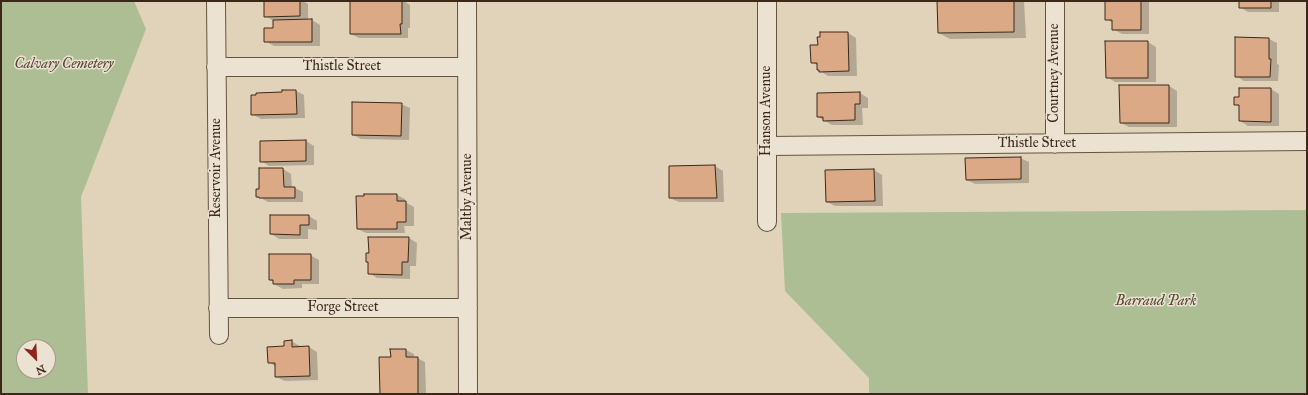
<!DOCTYPE html>
<html>
<head>
<meta charset="utf-8">
<style>
	body { margin:0 }
	#map { position:relative; width:1308px; height:395px; overflow:hidden; background:#e1d3ba; font-family:"IM FELL Great Primer",serif }
	canvas { display:block }
	.frame { position:absolute; inset:0; border:2px solid #3c2818; pointer-events:none }
	.north { position:absolute; left:16px; top:339px; width:40px; height:40px; box-sizing:border-box; background:#ece2d2; border:1px solid #a69888; border-radius:50%; rotate:156deg; font-size:11px; font-weight:700; line-height:16px; text-align:center; color:#3c2818 }
	.north::after { content:''; display:block; margin:auto; width:14px; height:18px; background:#8f2418; clip-path:polygon(50% 0,100% 100%,50% 72%,0 100%) }
</style>
</head>
<body>
<div id="map">
<canvas width="1308" height="395"></canvas>
<div class="frame"></div>
<div class="north">N</div>
</div>
<script>
const ctx = document.querySelector('canvas').getContext('2d');
ctx.lineJoin = 'round';
function fill(path, color) { ctx.fillStyle = color; ctx.fill(path, 'evenodd'); }
const toPath = rows => new Path2D(rows.map(r => 'M' + r).join(''));
function trace(path, color, width, dash) { ctx.strokeStyle = color; ctx.lineWidth = width; ctx.lineCap = dash ? 'butt' : 'round'; ctx.setLineDash(dash || []); ctx.stroke(path); }
function label(font, color, halo, rows, align = 'center') {
  ctx.font = font + ' "IM FELL Great Primer",serif'; ctx.lineWidth = 3; ctx.setLineDash([]); ctx.textBaseline = 'middle'; ctx.strokeStyle = halo; ctx.fillStyle = color; for (const [text, x, y, turn = 0] of rows) {
    ctx.save(); ctx.translate(x, y); ctx.rotate((+turn || 0) * Math.PI / 180); ctx.textAlign = isNaN(turn) ? turn : align; if (halo) ctx.strokeText(text, 0, 0); ctx.fillText(text, 0, 0); ctx.restore();
  }
}
fill(toPath([
	[1,1,134,1,146,29,81,197,88,394,1,394],
	[24,347,48,347,48,371,24,371],
	[1307,210,1307,394,869,394,869,378,785,291,781,213]
]), '#adbe94');
fill(toPath([
	[265,1,303,1,308,4,308,20,312,20,320,25,320,46,274,46,265,41,274,29,274,21,265,16],
	[351,1,404,1,410,5,410,28,408,28,408,38,359,38,351,34],
	[938,1,1024,1,1026,38,950,39,939,33],
	[1106,1,1149,1,1149,34,1122,34,1113,29,1113,23,1106,19],
	[1240,1,1279,1,1279,12,1248,12,1240,7],
	[848,33,856,38,857,76,828,76,820,71,818,66,812,62,819,46],
	[1269,39,1277,43,1277,64,1279,65,1278,81,1244,81,1236,76],
	[1106,42,1148,42,1156,47,1156,82,1115,82,1107,77],
	[1169,86,1177,91,1177,127,1129,127,1121,123],
	[1271,89,1279,94,1279,126,1248,126,1240,121,1240,107,1235,104,1240,98],
	[283,91,296,91,304,95,305,118,261,119,252,114,283,93],
	[860,93,868,98,868,108,862,108,863,125,832,125,818,117],
	[401,104,410,108,409,140,361,139,353,135],
	[306,141,314,146,314,165,269,166,261,161],
	[1020,158,1029,162,1029,183,975,184,967,180],
	[715,166,723,171,724,202,679,202,670,198],
	[260,169,283,169,291,174,292,188,295,188,303,192,303,202,268,202,257,196,260,190],
	[874,170,882,175,883,206,835,206,827,202,826,171],
	[397,195,405,199,405,202,414,207,414,226,404,226,405,233,366,233,358,229],
	[271,216,309,216,317,221,317,230,308,229,308,239,279,239,271,234],
	[409,238,417,243,416,266,410,266,410,279,377,278,369,273],
	[310,255,319,260,319,284,302,284,302,288,283,289,274,284,274,282,270,280],
	[291,341,300,346,300,347,309,347,317,352,318,380,285,381,276,377,276,367,269,362],
	[406,350,414,354,414,358,417,358,425,362,426,394,381,394,392,358]
]), '#0003');
const building = toPath([
	[264,1,300,1,300,16,264,17,264,1],
	[350,1,402,1,402,24,400,24,401,34,350,34,350,1],
	[937,1,1014,1,1014,32,938,33,937,1],
	[1105,1,1141,1,1141,30,1112,30,1112,20,1105,20,1105,1],
	[1239,1,1271,1,1271,8,1239,8,1239,1],
	[312,19,312,42,264,42,264,28,273,28,273,20,312,19],
	[820,32,848,32,849,71,819,72,819,70,817,70,817,63,811,63,810,45,818,45,817,37,820,37,820,32],
	[1235,37,1269,38,1269,59,1271,59,1270,77,1235,77,1235,37],
	[1105,41,1148,41,1148,78,1106,78,1105,41],
	[1119,85,1169,85,1169,123,1120,123,1119,85],
	[1239,88,1271,88,1271,122,1239,121,1239,105,1234,105,1234,97,1239,97,1239,88],
	[282,90,296,90,297,114,251,115,251,95,256,95,256,93,282,92,282,90],
	[860,92,860,104,855,104,855,120,823,121,823,117,817,117,817,93,860,92],
	[352,102,402,103,401,136,352,135,352,102],
	[306,140,306,161,260,162,260,141,306,140],
	[1021,157,1021,179,966,180,965,158,1021,157],
	[715,165,717,198,669,198,669,166,715,165],
	[259,168,283,168,284,187,295,187,295,198,259,198,259,197,256,197,256,189,259,189,259,168],
	[874,169,875,201,826,202,825,170,874,169],
	[364,194,397,194,397,201,406,201,406,222,397,222,397,229,357,229,356,196,364,196,364,194],
	[270,215,309,215,309,225,300,225,300,235,270,234,270,215],
	[368,237,409,237,408,262,402,262,402,275,368,274,368,262,366,262,366,253,369,253,368,237],
	[269,254,311,254,311,280,294,280,294,284,273,284,273,280,269,280,269,254],
	[292,340,292,347,309,346,310,376,275,377,275,363,268,363,267,347,284,346,284,341,292,340],
	[390,349,406,349,406,357,418,357,418,394,380,394,379,357,391,357,390,349]
]);
fill(building, '#dba985');
trace(building, '#3c2818', 1);
const minor = toPath([
	[216,1,219,335],
	[467,1,468,394],
	[767,1,767,222],
	[216,67,467,67],
	[1055,144,1055,1],
	[767,146,1307,141],
	[218,308,468,308]
]);
trace(minor, '#655340', 20);
trace(minor, '#ece2d2', 18);
label('italic 14px', '#534631', '#ece2d2', [
	["Calvary Cemetery",64,65],
	["Barraud Park",1156,302]
]);
label('14px', '#3c2818', '#ece2d2', [
	["Thistle Street",342,67],
	["Courtney Avenue",1055,73,-90],
	["Hanson Avenue",767,111,-90],
	["Thistle Street",1037,144],
	["Reservoir Avenue",217,168,-90],
	["Maltby Avenue",468,197,-90],
	["Forge Street",343,308]
]);
</script>
</body>
</html>
